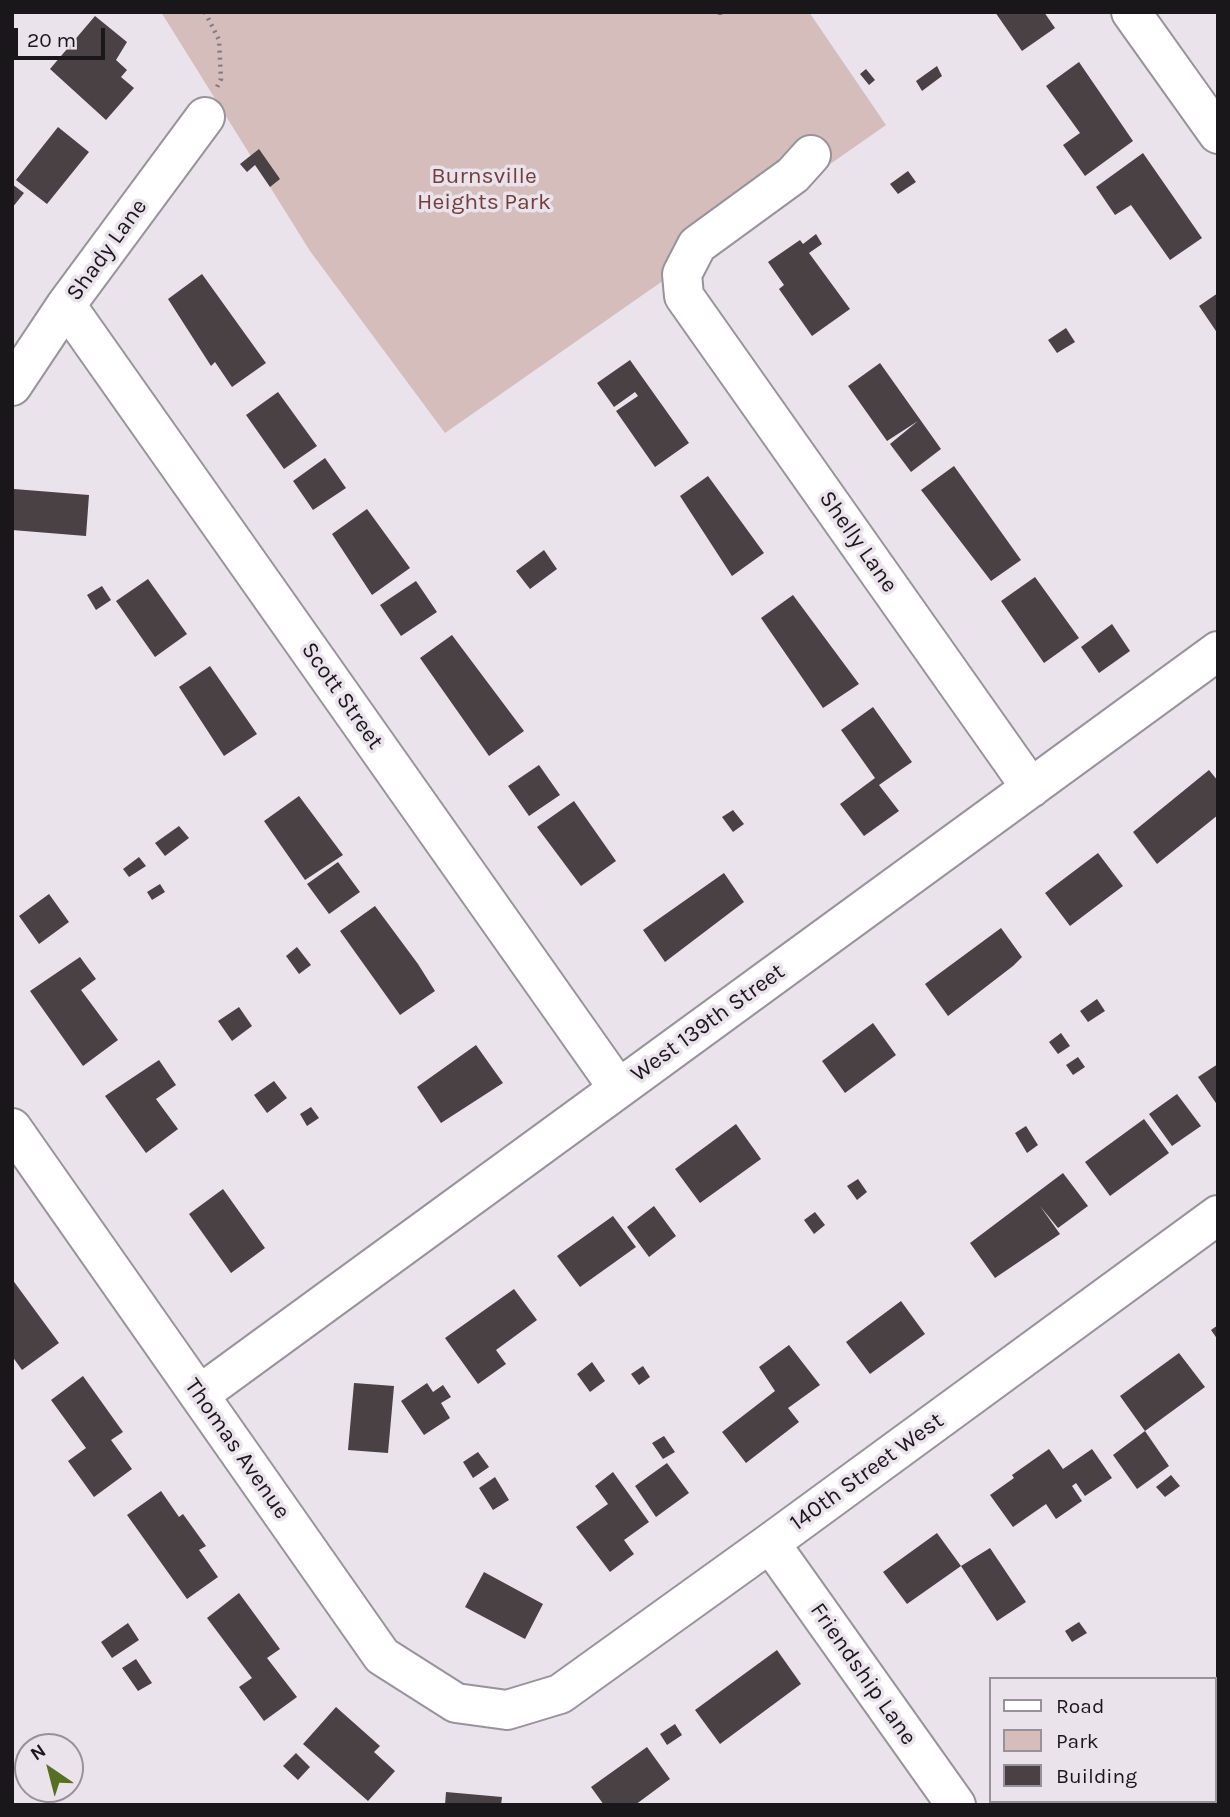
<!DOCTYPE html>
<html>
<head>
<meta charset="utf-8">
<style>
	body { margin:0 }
	#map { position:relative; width:1230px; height:1817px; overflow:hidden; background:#eae3ec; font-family:Karla,sans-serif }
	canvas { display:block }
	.frame { position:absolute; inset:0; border:14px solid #1a171a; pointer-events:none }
	.legend { position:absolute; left:989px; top:1677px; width:228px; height:126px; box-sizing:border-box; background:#eae3ec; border:2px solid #979198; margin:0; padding:9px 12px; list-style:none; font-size:21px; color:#1a171a }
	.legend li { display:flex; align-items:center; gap:14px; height:35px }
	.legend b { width:35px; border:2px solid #979198 }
	.north { position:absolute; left:14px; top:1733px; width:70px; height:70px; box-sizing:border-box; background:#eae3ec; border:2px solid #979198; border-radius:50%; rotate:325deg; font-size:19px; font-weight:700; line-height:28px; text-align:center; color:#1a171a }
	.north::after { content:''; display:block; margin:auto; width:24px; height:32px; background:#576f20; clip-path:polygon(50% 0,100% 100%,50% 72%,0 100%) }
	.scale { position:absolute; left:14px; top:28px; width:91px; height:32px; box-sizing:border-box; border:4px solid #1a171a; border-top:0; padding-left:9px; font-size:21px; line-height:24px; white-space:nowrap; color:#1a171a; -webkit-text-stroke:5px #eae3ec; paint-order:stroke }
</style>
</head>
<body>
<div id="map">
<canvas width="1230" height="1817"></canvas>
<div class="frame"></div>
<ul class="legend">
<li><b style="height:9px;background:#fff"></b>Road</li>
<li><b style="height:19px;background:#d4bdba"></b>Park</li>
<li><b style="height:19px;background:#4a4145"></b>Building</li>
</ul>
<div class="north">N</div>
<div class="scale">20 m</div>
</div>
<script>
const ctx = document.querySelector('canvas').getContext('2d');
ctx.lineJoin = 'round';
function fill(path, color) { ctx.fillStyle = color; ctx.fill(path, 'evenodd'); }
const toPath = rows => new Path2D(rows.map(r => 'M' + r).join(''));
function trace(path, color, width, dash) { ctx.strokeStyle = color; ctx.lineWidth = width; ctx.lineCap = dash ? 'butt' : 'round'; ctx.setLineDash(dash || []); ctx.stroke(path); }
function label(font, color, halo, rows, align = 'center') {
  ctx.font = font + ' Karla,sans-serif'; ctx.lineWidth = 7; ctx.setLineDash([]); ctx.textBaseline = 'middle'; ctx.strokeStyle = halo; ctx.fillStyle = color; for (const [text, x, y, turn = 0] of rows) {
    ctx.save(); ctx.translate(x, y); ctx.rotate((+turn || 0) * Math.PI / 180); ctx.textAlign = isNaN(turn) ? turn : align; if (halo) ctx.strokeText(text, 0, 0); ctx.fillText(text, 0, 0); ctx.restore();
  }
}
fill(toPath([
	[161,12,809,12,886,125,445,433,310,251]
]), '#d4bdba');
fill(toPath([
	[995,12,1044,12,1055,28,1022,51],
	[95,16,127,42,116,60,127,70,121,77,134,88,106,120,50,69],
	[1079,62,1133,141,1085,176,1063,145,1080,133,1046,86],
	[937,66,942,76,922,91,916,81],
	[866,69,875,80,869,85,860,74],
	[58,127,89,152,47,204,16,180],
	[259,149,280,179,270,187,255,165,247,172,240,164],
	[1143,153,1202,238,1170,260,1131,205,1115,215,1096,187],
	[908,171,916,182,898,194,890,184],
	[12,184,24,193,12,208],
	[816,234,822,244,809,253,850,309,812,336,779,289,784,285,768,262,800,240,803,244],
	[202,274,266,363,232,387,215,362,211,366,168,299],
	[1218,293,1218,334,1199,306],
	[1066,328,1075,342,1057,353,1048,340],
	[630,360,689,443,655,467,616,411,638,396,635,392,614,407,597,383],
	[880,363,941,449,911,472,890,444,918,421,887,441,848,386],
	[278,392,317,446,284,469,246,415],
	[325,458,346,488,313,510,293,481],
	[954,466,1021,560,991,581,921,490],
	[708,476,764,553,732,576,680,496],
	[14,489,89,495,86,536,12,530],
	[367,509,410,568,372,595,332,534],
	[544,550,557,569,530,589,516,571],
	[1035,577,1079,638,1044,663,1001,601],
	[148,579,187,634,155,657,116,601],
	[416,581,437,612,401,636,380,605],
	[102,586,111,600,96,610,87,595],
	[793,595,859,684,823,708,761,618],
	[1112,624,1130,651,1099,673,1081,647],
	[452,635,524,731,489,756,420,658],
	[210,666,257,734,224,756,179,687],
	[873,707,912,762,879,785,899,811,864,836,840,804,875,778,841,730],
	[539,765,560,795,529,816,508,786],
	[1209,770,1218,781,1218,815,1157,864,1133,832],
	[299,796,343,855,305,880,264,821],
	[574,801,616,861,581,886,537,827],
	[733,810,744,824,733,832,722,817],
	[179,826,189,838,165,856,155,843],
	[1098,853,1123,886,1070,926,1045,893],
	[139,857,146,866,129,877,123,869],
	[338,862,360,892,329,914,307,884],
	[724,873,744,902,665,962,643,930],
	[160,884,165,892,152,900,147,892],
	[49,894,69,922,39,944,19,916],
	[375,906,418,964,435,991,400,1015,340,931],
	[1001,928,1022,957,1013,966,948,1016,925,984],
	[297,947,311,965,299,974,286,956],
	[80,957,96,979,81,990,118,1040,83,1066,30,991],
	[1097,999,1105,1011,1088,1022,1080,1011],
	[239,1007,252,1026,232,1041,218,1021],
	[873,1023,896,1055,845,1093,822,1061],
	[1061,1033,1070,1046,1058,1054,1049,1042],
	[476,1045,503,1083,441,1123,417,1087],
	[1078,1057,1085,1067,1073,1075,1066,1065],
	[159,1060,176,1085,156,1099,178,1129,146,1153,105,1096],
	[1218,1064,1218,1106,1198,1077],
	[274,1081,287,1098,267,1113,254,1095],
	[1177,1094,1201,1126,1172,1146,1149,1114],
	[311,1107,319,1118,307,1126,300,1114],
	[1144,1119,1169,1153,1110,1196,1085,1162],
	[736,1124,761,1159,700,1203,675,1169],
	[1026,1126,1038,1145,1027,1153,1015,1133],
	[1063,1173,1088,1206,1058,1228,1040,1206,1060,1234,995,1278,970,1243],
	[858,1179,867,1192,857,1200,847,1186],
	[223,1189,265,1248,231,1273,189,1214],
	[654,1206,676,1236,649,1257,627,1227],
	[815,1212,825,1225,814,1234,804,1220],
	[613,1216,636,1247,580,1287,557,1256],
	[12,1279,59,1343,22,1370,12,1356],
	[514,1289,537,1320,496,1350,506,1364,478,1384,445,1338],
	[901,1301,925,1334,870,1374,846,1342],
	[1218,1325,1218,1340,1211,1330],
	[789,1345,820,1385,788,1408,799,1422,746,1463,722,1432,775,1391,759,1367],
	[1179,1353,1205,1387,1145,1431,1169,1466,1137,1489,1113,1455,1145,1431,1120,1396],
	[592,1362,605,1381,590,1392,577,1374],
	[643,1366,650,1377,639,1385,631,1374],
	[83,1376,123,1432,111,1440,132,1469,94,1497,68,1461,86,1448,51,1400],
	[354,1383,394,1386,388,1453,348,1450],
	[427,1383,433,1392,443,1385,451,1397,441,1403,450,1418,424,1435,401,1401],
	[664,1436,675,1452,663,1459,652,1443],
	[1049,1449,1063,1469,1092,1449,1112,1478,1085,1496,1076,1483,1072,1486,1082,1501,1056,1519,1046,1504,1013,1527,990,1495,1014,1478,1012,1475],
	[478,1452,489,1467,473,1478,463,1462],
	[667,1463,689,1493,656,1517,635,1486],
	[613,1472,649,1522,624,1540,634,1554,610,1572,576,1527,608,1504,595,1486],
	[1171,1475,1180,1486,1165,1497,1156,1487],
	[495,1477,509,1500,493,1510,479,1488],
	[161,1491,179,1517,183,1514,206,1546,199,1550,218,1577,187,1599,127,1515],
	[937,1533,961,1566,907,1604,883,1572],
	[990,1548,1026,1602,997,1621,961,1566],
	[484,1572,543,1604,525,1639,465,1607],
	[239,1593,280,1649,267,1658,297,1697,264,1721,239,1687,252,1678,207,1618],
	[1079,1622,1087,1633,1072,1642,1065,1631],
	[128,1623,139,1640,112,1658,101,1642],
	[777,1650,801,1684,720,1744,695,1710],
	[136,1659,152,1683,138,1691,122,1668],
	[336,1707,380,1746,374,1752,395,1771,368,1801,303,1744],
	[675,1724,682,1735,667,1745,660,1734],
	[647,1747,670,1779,635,1805,604,1805,591,1787],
	[296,1753,310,1767,298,1780,283,1766],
	[446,1792,502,1797,501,1805,445,1805],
	[1058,1801,1102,1801,1105,1805,1053,1805]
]), '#4a4145');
const minor = toPath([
	[1131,12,1218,134],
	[811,155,793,175,697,245,682,274,684,296,1031,788],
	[66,305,618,1088],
	[12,386,66,305,205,117],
	[12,1128,382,1656,456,1703,507,1710,560,1694,770,1543,1218,1215],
	[199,1395,1218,651],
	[770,1543,956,1805]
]);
trace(minor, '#98929a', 42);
trace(toPath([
	[205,12,219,40,221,79,217,87],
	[720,15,720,12]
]), '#807b81', 4.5, [2, 5]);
trace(minor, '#fff', 38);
label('23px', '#733d3a', '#eae3ec', [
	["Burnsville",484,176],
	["Heights Park",484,202]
]);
label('23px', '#1a171a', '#eae3ec', [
	["Shady Lane",107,250,-54],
	["Shelly Lane",858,542,55],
	["Scott Street",342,696,55],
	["West 139th Street",708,1023,-36],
	["Thomas Avenue",237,1449,55],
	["140th Street West",867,1472,-36],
	["Friendship Lane",863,1674,55]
]);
</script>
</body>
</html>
